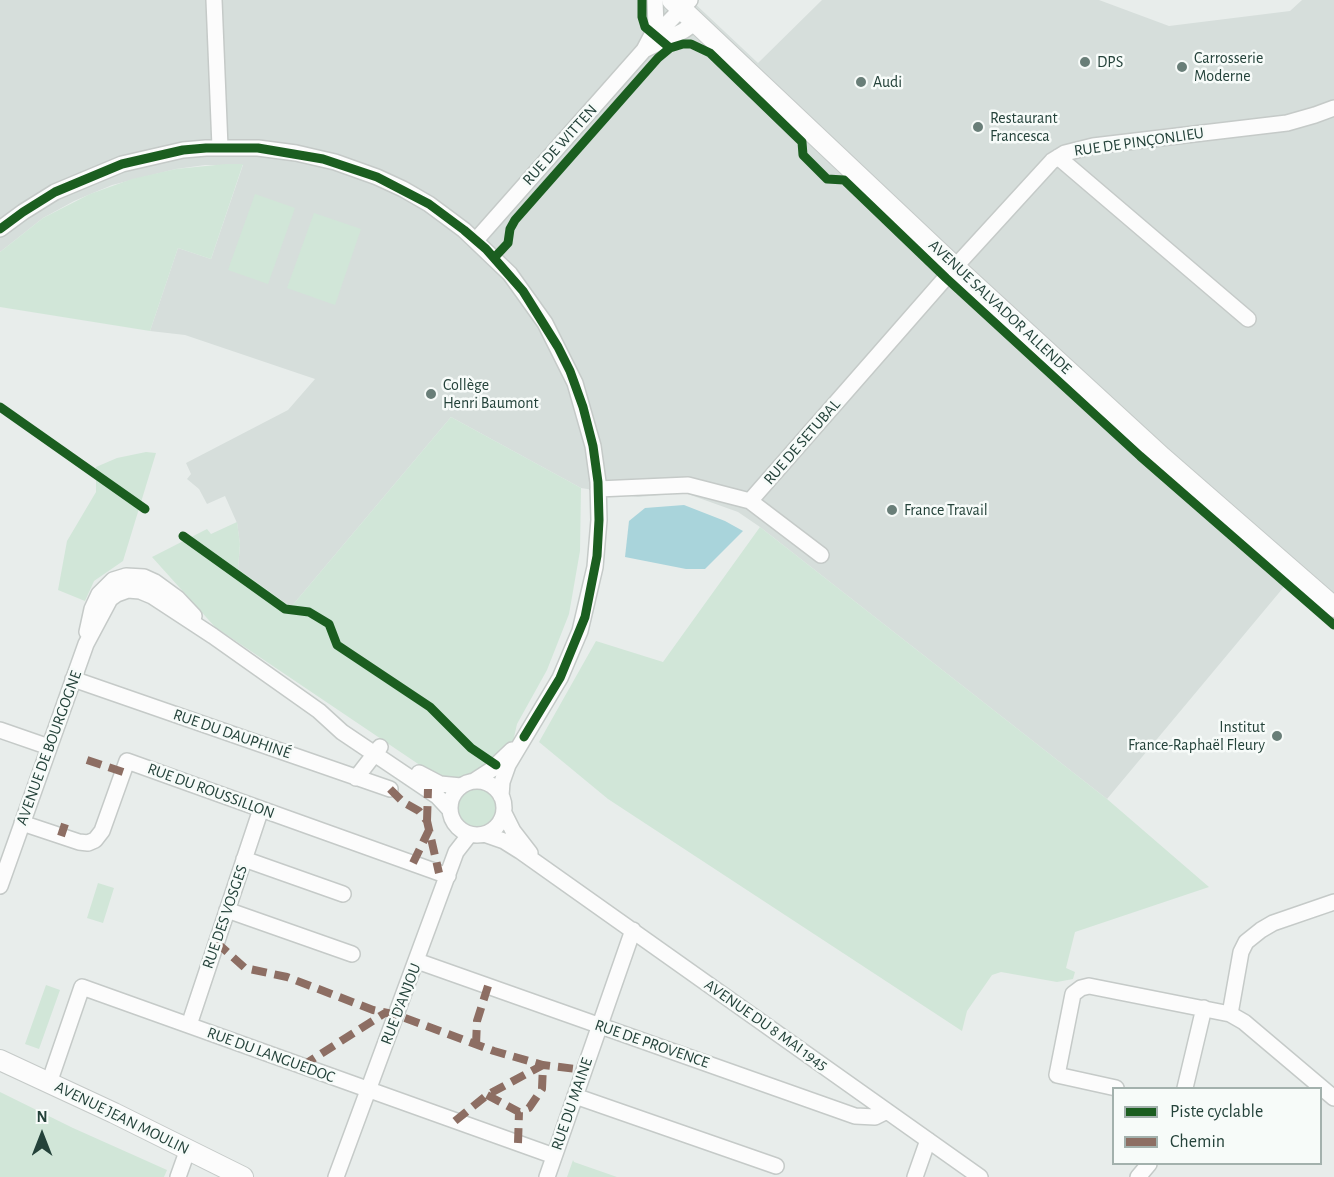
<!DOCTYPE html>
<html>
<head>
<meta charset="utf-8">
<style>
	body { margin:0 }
	#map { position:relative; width:1334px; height:1177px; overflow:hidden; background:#e8edeb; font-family:"Alegreya Sans",sans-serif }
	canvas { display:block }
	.legend { position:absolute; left:1112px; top:1087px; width:210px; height:78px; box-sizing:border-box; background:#f7fbf9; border:2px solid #a3b1ad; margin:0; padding:8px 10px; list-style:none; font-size:18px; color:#24423a }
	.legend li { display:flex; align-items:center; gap:12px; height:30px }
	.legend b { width:30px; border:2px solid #a3b1ad }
	.north { position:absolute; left:12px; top:1105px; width:60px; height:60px; -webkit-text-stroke:4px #f7fbf9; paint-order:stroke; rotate:0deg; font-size:16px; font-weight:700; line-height:24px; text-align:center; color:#24423a }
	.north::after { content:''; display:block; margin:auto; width:21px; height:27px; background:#24423a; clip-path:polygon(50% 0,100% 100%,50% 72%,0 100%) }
</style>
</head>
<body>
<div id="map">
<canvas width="1334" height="1177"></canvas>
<ul class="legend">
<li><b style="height:8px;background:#1b5e20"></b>Piste cyclable</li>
<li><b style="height:8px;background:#8d6e63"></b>Chemin</li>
</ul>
<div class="north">N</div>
</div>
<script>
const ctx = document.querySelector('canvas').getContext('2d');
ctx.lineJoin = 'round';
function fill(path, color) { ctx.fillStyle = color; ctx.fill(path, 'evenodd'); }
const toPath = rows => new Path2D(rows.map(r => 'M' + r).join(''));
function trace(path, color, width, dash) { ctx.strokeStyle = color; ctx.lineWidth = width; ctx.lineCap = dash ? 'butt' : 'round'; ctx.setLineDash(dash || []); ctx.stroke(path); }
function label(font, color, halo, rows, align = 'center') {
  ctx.font = font + ' "Alegreya Sans",sans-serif'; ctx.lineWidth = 5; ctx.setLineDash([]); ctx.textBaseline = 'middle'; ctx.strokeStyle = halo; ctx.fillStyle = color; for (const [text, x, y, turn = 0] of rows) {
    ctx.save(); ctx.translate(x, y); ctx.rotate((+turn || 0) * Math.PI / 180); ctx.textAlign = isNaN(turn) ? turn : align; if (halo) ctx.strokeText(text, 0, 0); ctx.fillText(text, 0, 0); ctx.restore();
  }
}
fill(toPath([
	[0,0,691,0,758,63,822,0,1099,0,1169,26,1290,11,1302,0,1334,0,1334,620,1288,582,1107,799,760,527,738,512,685,493,638,497,581,488,451,417,291,607,238,569,240,544,237,523,225,496,207,504,199,489,187,479,191,474,186,463,288,410,315,379,185,335,150,331,178,248,211,259,243,165,205,165,176,169,112,185,74,201,43,218,0,252]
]), '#d6dedb');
fill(toPath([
	[226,164,243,164,211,259,178,248,150,331,0,307,0,252,43,218,90,194,132,179,176,169],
	[255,194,295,208,268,284,228,270],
	[314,213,361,229,335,305,287,288],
	[451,417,581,488,580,551,569,614,547,670,517,724,513,742,477,771,458,778,439,778,215,627,152,557,207,529,211,534,237,522,240,544,238,569,291,607],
	[146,452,156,453,123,561,94,581,85,601,58,590,67,541,96,492,96,467,117,458],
	[760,527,1107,799,1209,887,1075,932,1066,968,1075,972,1073,979,1057,982,1001,972,992,975,967,1011,962,1031,608,799,539,742,596,641,663,662],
	'456 808a20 20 0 1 1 40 0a20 20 0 1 1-40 0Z',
	[98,883,114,888,103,923,87,918],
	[46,985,60,990,39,1049,25,1044],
	[0,1092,73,1128,167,1170,164,1177,0,1177],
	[573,1160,574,1162,617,1177,567,1177]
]), '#d1e6d8');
fill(toPath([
	[684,505,725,521,743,531,705,569,686,569,625,557,629,521,645,508]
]), '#a9d4db');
const minor = toPath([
	[214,0,220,147],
	[654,37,690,0],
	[644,50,683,31,696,22],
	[1058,157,1248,319],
	[0,229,23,212,55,192,122,164,183,150,206,148,258,148,296,153,335,162,377,177,403,189,429,204,464,230,510,274,545,323,575,383,593,446,598,482,599,520,595,567,580,631,560,678,508,765,502,782,501,796],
	[476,240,644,50,656,27,655,0],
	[598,489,688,485,750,501,955,267,1052,161,1065,153,1093,146,1287,123,1315,115,1334,108],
	[750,501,821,555],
	[87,632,92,609,99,594,113,580,126,576,144,577,155,582,177,598,194,616],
	[73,679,390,789],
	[0,730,49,747],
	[419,773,440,784,461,786],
	[356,778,380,747],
	[474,781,491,770,512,750],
	'450 808a27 27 0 1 1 54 0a27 27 0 1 1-54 0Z',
	[504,813,513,831,530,853],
	[22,823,79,842,88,843,95,840,102,831,127,761,448,876],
	[484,834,504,841,520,851,980,1177],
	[244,859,343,894],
	[0,886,86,644,110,599,117,594,128,590,140,591,152,596,213,636,319,711,342,732,437,796,450,810],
	[227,910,352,954],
	[417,961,855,1116,875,1117,887,1111],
	[1230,1014,1241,952,1246,942,1261,930,1273,923,1334,902],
	[189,1025,261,809],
	[49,1083,82,987,554,1156],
	[1116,1088,1057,1075,1073,994,1081,988,1089,986,1230,1014,1244,1022,1334,1098],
	[1185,1088,1204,1008],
	[575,1096,776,1166],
	[178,1177,188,1149],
	[336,1177,456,852,470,834],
	[547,1177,633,930],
	[915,1177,928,1140],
	[1138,1177,1149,1164]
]);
const tertiary = toPath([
	[672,0,955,267,1162,457,1334,607],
	[0,1060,114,1113,243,1177]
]);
trace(minor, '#c5cac8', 18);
trace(tertiary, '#c5cac8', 22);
trace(minor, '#fcfcfc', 15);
trace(tertiary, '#fcfcfc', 20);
trace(toPath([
	[87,760,123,772],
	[390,789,403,802,419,811,427,821,439,873],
	[427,821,428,789],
	[61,836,65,824],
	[413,863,429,830],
	[216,942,245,968,287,977,373,1010,397,1015,494,1051,543,1065,584,1070],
	[476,1045,477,1021,488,986],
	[302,1066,385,1013],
	[487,1095,519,1112,529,1108,542,1089,543,1065],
	[455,1121,487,1095,543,1065],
	[518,1143,519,1112]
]), '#8d6e63', 8, [15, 8]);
trace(toPath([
	[642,0,642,17,645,27,670,48,683,44,691,44,710,53,802,142,803,155,827,179,844,180,946,278,1140,456,1334,625],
	[0,229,23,212,55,192,122,164,183,150,206,148,258,148,323,159,377,177,429,204,464,230,486,249,523,291,558,347,570,371,583,407,593,446,598,482,599,520,597,556,585,617,560,678,524,737],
	[494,258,508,243,510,229,515,220,658,58,670,48],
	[0,407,145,509],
	[183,536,285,609,309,612,329,624,337,645,430,707,471,748,496,765]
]), '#1b5e20', 9);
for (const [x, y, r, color] of [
	[1085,62,6,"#697e78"],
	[1182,67,6,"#697e78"],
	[861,82,6,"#697e78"],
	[978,127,6,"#697e78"],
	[431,394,6,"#697e78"],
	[892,510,6,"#697e78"],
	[1277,736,6,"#697e78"]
]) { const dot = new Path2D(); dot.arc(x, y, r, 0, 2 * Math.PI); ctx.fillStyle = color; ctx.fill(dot); trace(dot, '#f7fbf9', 2); }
label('16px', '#24423a', '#f7fbf9', [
	["Carrosserie",1194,58],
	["Moderne",1194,76],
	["DPS",1097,62],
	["Audi",873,82],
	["Restaurant",990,118],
	["Francesca",990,136],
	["Collège",443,385],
	["Henri Baumont",443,403],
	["France Travail",904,510],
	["Institut",1265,727,"right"],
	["France-Raphaël Fleury",1265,745,"right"]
], 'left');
label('16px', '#24423a', '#f7fbf9', [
	["RUE DE PINÇONLIEU",1139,142,-8],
	["RUE DE WITTEN",560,145,-48],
	["AVENUE SALVADOR ALLENDE",1000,307,43],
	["RUE DE SETUBAL",802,442,-49],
	["RUE DU DAUPHINÉ",232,734,19],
	["AVENUE DE BOURGOGNE",49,748,-70],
	["RUE DU ROUSSILLON",211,791,20],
	["RUE DES VOSGES",225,917,-71],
	["RUE D'ANJOU",401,1004,-69],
	["AVENUE DU 8 MAI 1945",766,1025,35],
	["RUE DE PROVENCE",652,1044,19],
	["RUE DU LANGUEDOC",271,1055,20],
	["RUE DU MAINE",572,1104,-71],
	["AVENUE JEAN MOULIN",122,1118,26]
]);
</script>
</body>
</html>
